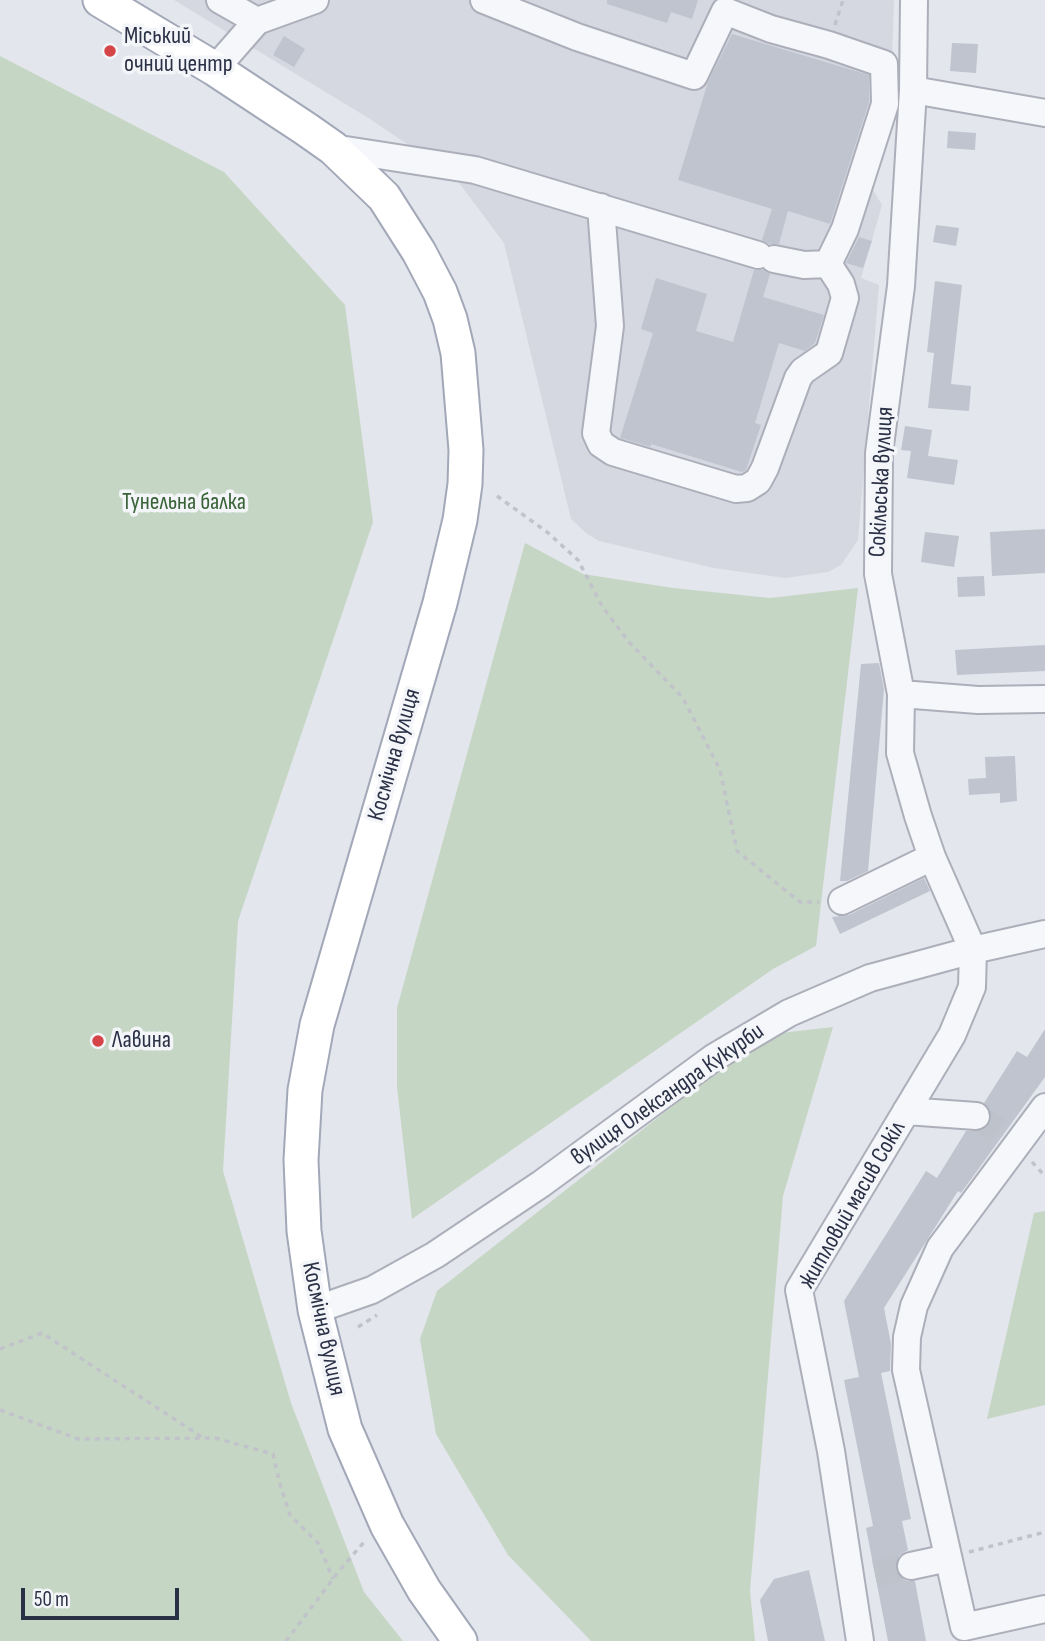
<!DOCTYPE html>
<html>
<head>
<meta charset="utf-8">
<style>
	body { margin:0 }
	#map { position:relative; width:1045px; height:1641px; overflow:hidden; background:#e3e6ec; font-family:"Sofia Sans Condensed",sans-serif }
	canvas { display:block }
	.scale { position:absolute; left:21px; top:1588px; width:158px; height:32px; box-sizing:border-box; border:4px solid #2a3045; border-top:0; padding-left:9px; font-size:21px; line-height:24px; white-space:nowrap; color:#2a3045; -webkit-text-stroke:5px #f3f5f9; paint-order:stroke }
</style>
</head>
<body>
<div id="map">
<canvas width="1045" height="1641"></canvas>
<div class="scale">50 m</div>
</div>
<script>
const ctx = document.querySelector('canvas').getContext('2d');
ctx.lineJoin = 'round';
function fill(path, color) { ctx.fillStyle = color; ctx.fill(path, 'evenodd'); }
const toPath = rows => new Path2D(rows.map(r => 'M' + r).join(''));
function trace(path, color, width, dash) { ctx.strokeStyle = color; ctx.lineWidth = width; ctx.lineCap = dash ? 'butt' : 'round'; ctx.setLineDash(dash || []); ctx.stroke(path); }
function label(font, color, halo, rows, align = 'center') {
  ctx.font = font + ' "Sofia Sans Condensed",sans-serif'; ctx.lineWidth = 7; ctx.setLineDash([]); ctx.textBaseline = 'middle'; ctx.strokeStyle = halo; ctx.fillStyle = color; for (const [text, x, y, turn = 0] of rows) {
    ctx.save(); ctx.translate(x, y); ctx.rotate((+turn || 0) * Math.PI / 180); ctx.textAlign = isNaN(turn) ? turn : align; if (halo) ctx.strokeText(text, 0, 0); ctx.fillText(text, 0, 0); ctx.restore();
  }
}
fill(toPath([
	[174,0,894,0,890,119,873,190,882,205,861,278,879,285,858,540,841,565,828,572,785,578,714,568,599,541,586,533,571,519,504,243,454,176,370,119]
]), '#d5d8e1');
fill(toPath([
	[0,56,224,172,345,305,373,522,238,921,223,1171,291,1403,364,1592,403,1641,0,1641],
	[525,543,583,574,673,588,770,598,858,588,816,946,773,969,412,1219,397,1087,397,1008],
	[833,1027,783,1196,750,1591,755,1641,591,1641,508,1555,436,1434,420,1339,437,1291,763,1035],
	[1045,1211,1045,1405,987,1419,1034,1213]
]), '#c6d6c4');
fill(toPath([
	[607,0,698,0,692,19,671,12,667,23,607,4],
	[732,34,869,75,869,102,830,224,788,211,779,244,769,244,762,240,772,209,678,180,708,82],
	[284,36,305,49,294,67,273,55],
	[952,43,978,44,976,73,950,71],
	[948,131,976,133,975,150,947,148],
	[936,225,959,228,956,246,933,242],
	[859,237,872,241,863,268,846,263],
	[754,270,763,270,770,274,763,297,824,315,815,343,805,351,779,343,755,423,761,425,746,470,742,472,651,444,651,447,620,438,653,333,641,329,656,278,707,294,696,331,733,342],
	[935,281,962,285,951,384,971,386,969,411,928,408,934,353,927,352],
	[905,426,932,430,928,456,958,460,954,485,907,478,911,451,901,450],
	[1045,529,1045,573,992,576,990,532],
	[925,532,959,536,954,567,921,562],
	[984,576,985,596,958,597,957,577],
	[1045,645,1045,671,957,675,955,650],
	[879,663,884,689,868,871,847,881,840,881,861,664],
	[1015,756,1017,801,1000,803,1000,793,969,795,968,779,986,778,985,757],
	[924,878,930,891,840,934,832,917,849,915],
	[1045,1029,1045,1077,961,1193,958,1191,884,1308,891,1344,890,1371,881,1373,911,1519,902,1521,908,1550,900,1555,896,1562,896,1569,900,1577,907,1581,915,1581,926,1641,888,1641,866,1528,873,1526,844,1380,859,1377,844,1301,926,1171,937,1178,966,1131,982,1130,989,1125,992,1118,990,1110,984,1103,1017,1051,1027,1057],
	[809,1570,825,1641,768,1641,760,1600,774,1579]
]), '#c0c4cf');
trace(toPath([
	[976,1116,1004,1135],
	[875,1574,911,1566]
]), '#bec2cb', 26, [26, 13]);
const minor = toPath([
	[220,0,257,21],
	[484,0,577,37,694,76,725,11,771,29,829,45,884,64,885,104,845,229,828,264,804,265,774,259],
	[215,69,257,21,315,0],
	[913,90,1045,113],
	[333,148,475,170,758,255],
	[601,207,610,326,596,433,601,444,613,452,736,489,747,488,758,481,765,468,798,378,803,371,829,353,845,298,841,284,828,264],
	[901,694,978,700,1045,699],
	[842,901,932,857],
	[1045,1107,940,1248,914,1306,907,1337,906,1370,964,1627,1045,1609],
	[906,1111,976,1116],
	[315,1310,372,1290,435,1255,541,1184,713,1058,789,1013,870,978,973,950,1045,934],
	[911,1566,948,1558],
	[860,1641,831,1451,799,1290,952,1035,972,987,973,950,932,857,918,816,900,753,901,694,878,574,879,453,901,286,913,90,914,0]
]);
const major = toPath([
	[100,0,215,69,306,129,333,148,384,197,419,252,440,292,450,319,458,353,466,450,465,484,460,520,440,603,317,1025,305,1090,301,1160,304,1231,315,1310,345,1429,387,1525,424,1590,460,1641]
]);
trace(minor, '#acafba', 30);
trace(major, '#a2a8b8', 37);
trace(toPath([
	[835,25,843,0],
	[497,496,547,532,578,560,602,606,628,641,683,698,720,770,737,851,800,902,819,902],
	[1032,1162,1045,1176],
	[358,1327,377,1315],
	[0,1349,42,1333,202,1437],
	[0,1410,78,1439,215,1438,273,1454,280,1484,290,1515,318,1543,333,1579],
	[969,1552,1045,1532],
	[286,1641,339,1571,365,1541]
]), '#c1c3cb', 3.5, [5, 5]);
trace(minor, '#f6f7fa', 26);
trace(major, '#fff', 33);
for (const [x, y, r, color] of [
	[110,51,7,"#d54548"],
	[98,1041,7,"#d54548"]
]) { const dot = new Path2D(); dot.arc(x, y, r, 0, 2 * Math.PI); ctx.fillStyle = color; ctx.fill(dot); trace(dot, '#f3f5f9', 2.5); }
label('24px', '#2a3045', '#f3f5f9', [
	["Міський",124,37],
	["очний центр",124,65],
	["Лавина",112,1041]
], 'left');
label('24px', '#2a3045', '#f3f5f9', [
	["Сокільська вулиця",882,482,-87],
	["Космічна вулиця",395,755,-74],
	["вулиця Олександра Кукурби",668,1095,-35],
	["житловий масив Сокіл",853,1205,-60],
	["Космічна вулиця",323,1329,78]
]);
label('24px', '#396237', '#f3f5f9', [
	["Тунельна балка",184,503]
]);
</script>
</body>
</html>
